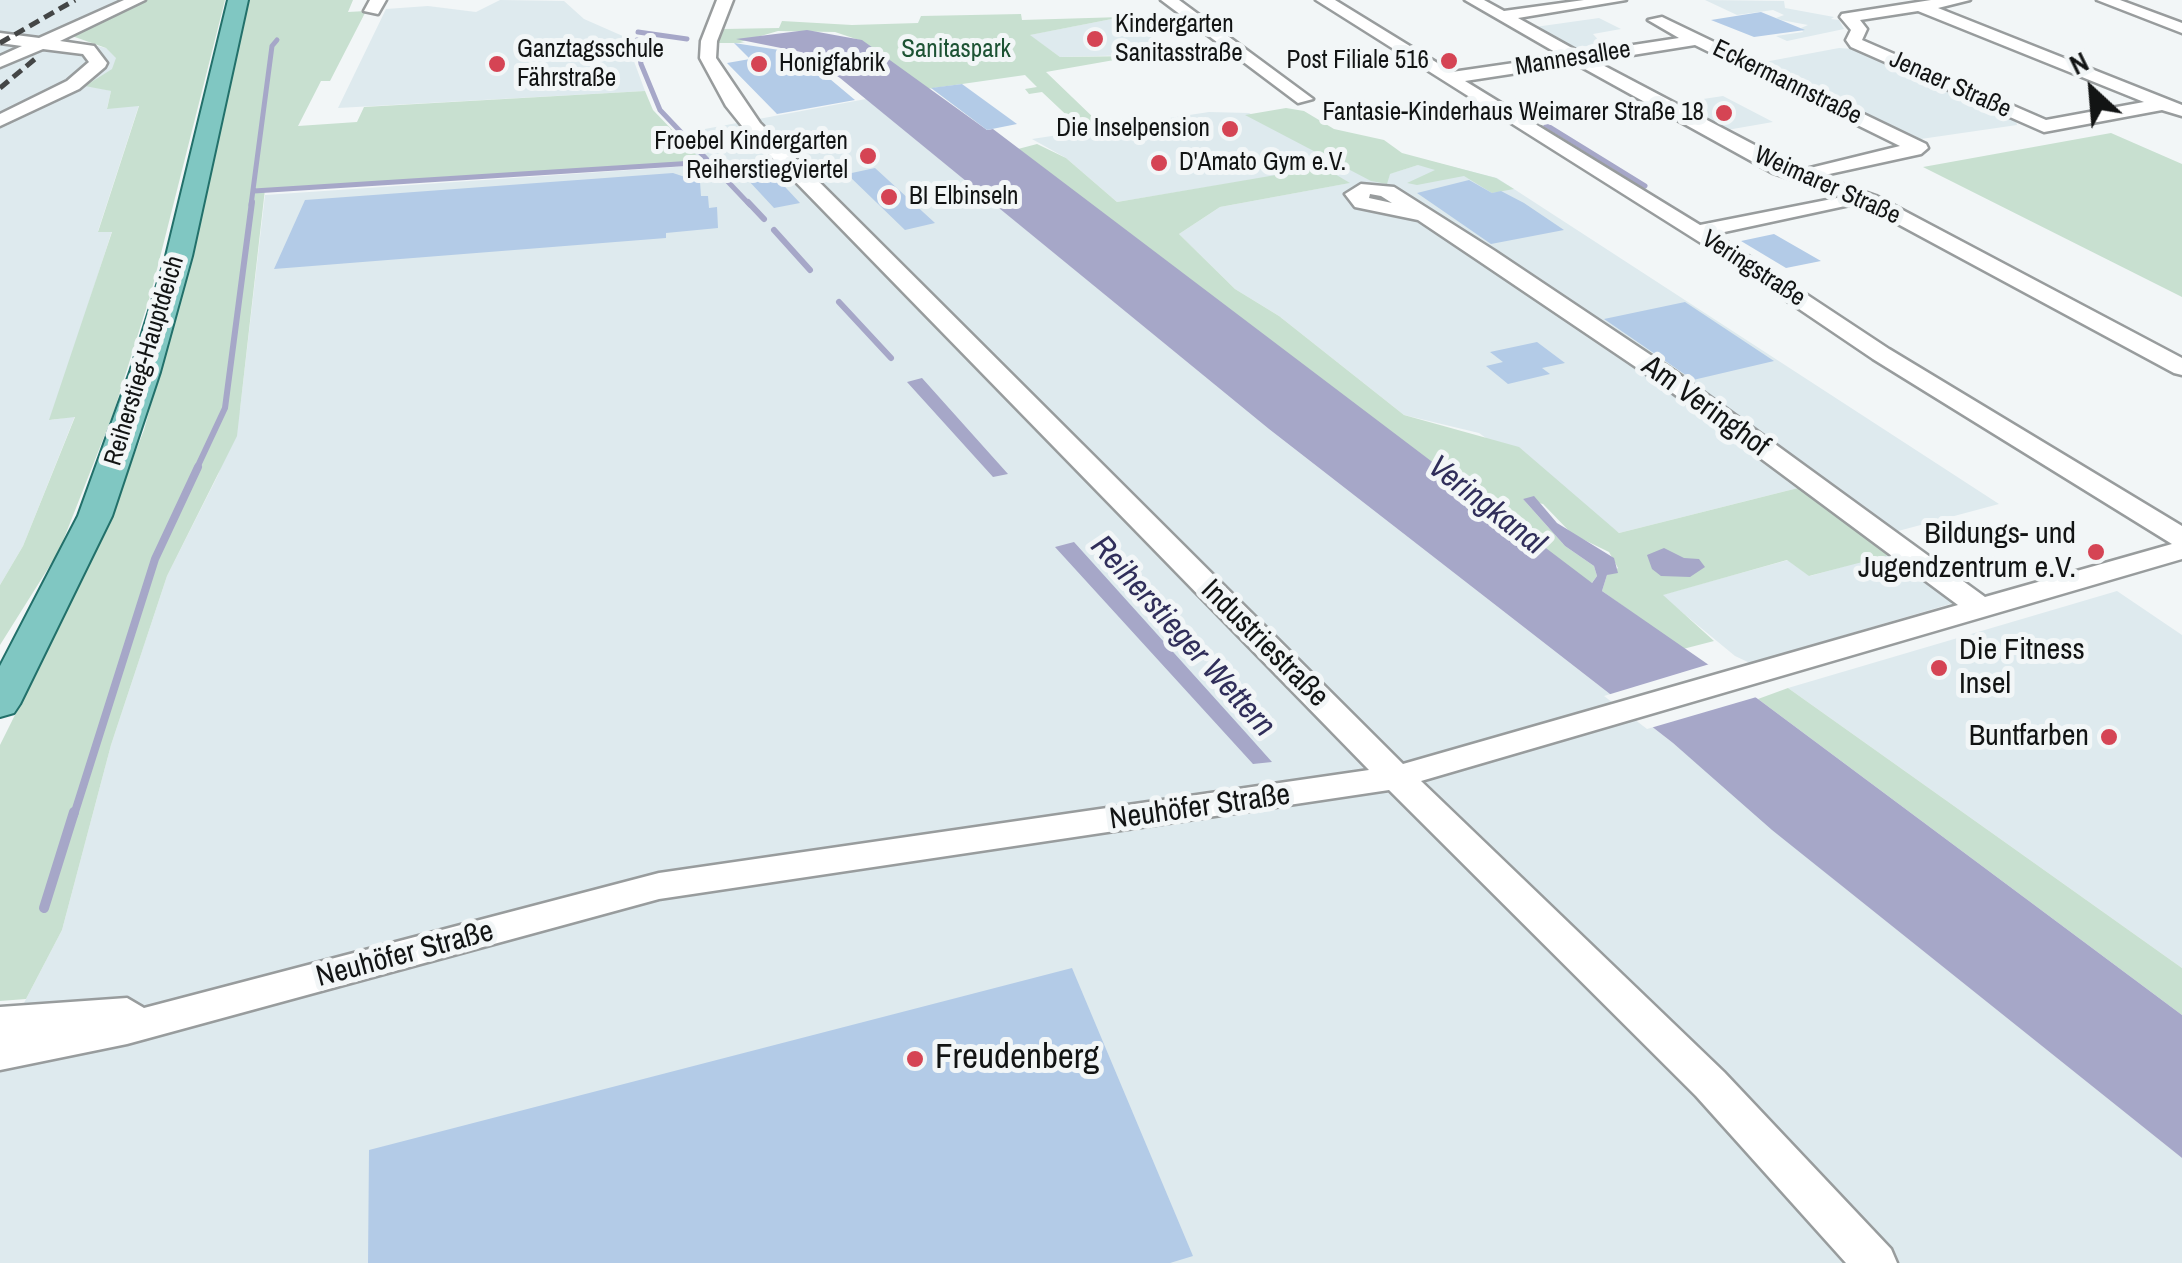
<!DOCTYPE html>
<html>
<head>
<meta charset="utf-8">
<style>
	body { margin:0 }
	#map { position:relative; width:2182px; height:1263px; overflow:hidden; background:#f2f6f7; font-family:"Archivo Narrow",sans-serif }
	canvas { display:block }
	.north { position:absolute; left:2042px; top:40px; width:100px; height:100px; -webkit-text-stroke:8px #f2f6f7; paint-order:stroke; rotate:334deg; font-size:28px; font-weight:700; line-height:40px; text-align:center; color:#121414 }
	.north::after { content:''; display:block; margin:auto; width:35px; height:45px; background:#121414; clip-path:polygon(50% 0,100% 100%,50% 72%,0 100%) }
</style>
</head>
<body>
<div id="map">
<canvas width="2182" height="1263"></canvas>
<div class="north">N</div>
</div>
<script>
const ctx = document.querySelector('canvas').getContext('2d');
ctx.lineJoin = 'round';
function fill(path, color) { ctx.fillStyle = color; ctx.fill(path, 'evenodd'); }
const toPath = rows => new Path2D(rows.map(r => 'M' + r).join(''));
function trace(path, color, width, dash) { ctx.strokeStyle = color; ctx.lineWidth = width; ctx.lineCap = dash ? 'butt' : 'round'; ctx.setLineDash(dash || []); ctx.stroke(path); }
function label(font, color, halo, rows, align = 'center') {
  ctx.font = font + ' "Archivo Narrow",sans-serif'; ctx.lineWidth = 10; ctx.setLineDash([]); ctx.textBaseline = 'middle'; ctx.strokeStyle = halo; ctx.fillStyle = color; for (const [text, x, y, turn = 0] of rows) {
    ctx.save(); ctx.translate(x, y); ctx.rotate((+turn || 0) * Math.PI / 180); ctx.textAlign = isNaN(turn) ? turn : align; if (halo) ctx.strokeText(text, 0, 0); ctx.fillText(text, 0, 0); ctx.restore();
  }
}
fill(toPath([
	[0,0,124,0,46,34,106,48,117,58,113,69,87,85,111,91,107,108,139,105,98,231,112,231,51,420,75,416,23,546,0,585],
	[500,0,564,1,584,19,625,37,645,91,338,108,386,9,428,6,476,12],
	[1705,0,1784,1,1785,8,1834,17,1831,19,1839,20,1844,29,1787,41,1776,36,1803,32,1801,28,1808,25,1781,20,1776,18,1784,15,1773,10,1737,15],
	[1122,17,1134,22,1171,54,1060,57,1029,35],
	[1599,18,1621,29,1593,34,1602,44,1575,48,1535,27],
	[1839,48,1853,49,2016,121,2017,125,1914,140,1759,63],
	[1723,96,1773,122,1727,130,1677,103],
	[866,99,1269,429,1673,743,1842,886,2182,1158,2182,1263,0,1263,0,1049,62,930,111,745,167,576,218,475,240,409,265,195,704,165,678,134],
	[1209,112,1249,113,1374,179,1430,161,1497,178,1999,504,1887,534,1974,597,1750,663,1735,656,1661,595,1788,560,1810,576,1888,554,1798,488,1619,533,1479,433,1404,415,1279,316,1235,289,1179,234,1220,207,1349,183,1323,168,1117,202,1066,158,1032,139],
	[2117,591,2182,635,2182,968,1788,688]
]), '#deeaee');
fill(toPath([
	[147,0,225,0,151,293,113,414,59,551,0,645,0,585,23,546,75,417,49,420,112,232,98,232,139,106,107,109,111,91,85,86,112,69,116,58,106,48,72,36],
	[248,0,353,0,348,12,366,11,330,81,321,81,298,126,357,122,364,107,645,91,653,110,702,161,265,189,237,436,167,576,111,745,62,930,26,999,0,1001,0,745,96,552,144,430,188,269],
	[1021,14,1022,20,1122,17,1030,35,1060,57,1137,56,1046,72,1098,122,1077,125,1042,92,1029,94,1025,89,1037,87,1025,75,927,89,862,41,835,32,778,31,740,42,745,43,718,43,724,29,779,28,782,21,852,25,918,23,921,16],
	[1286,108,1304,111,1334,129,1384,140,1402,153,1496,178,1514,189,1492,193,1464,176,1417,185,1407,183,1435,170,1418,165,1390,174,1387,184,1371,181,1245,115],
	[2111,133,2182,164,2182,297,1923,167],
	[1037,144,1066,158,1117,202,1323,167,1350,183,1220,207,1179,234,1235,289,1279,316,1404,415,1519,447,1619,533,1798,488,1889,555,1809,576,1787,560,1663,595,1714,641,1683,649,1602,591,1607,575,1618,568,1609,552,1572,534,1543,504,1523,499,1565,546,1594,566,1597,576,1591,584,1018,149],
	[1788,688,2182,968,2182,1015,1758,699]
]), '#c8e0d0');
fill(toPath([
	[807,30,862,40,987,130,993,129,1592,583,1597,576,1594,566,1565,546,1523,499,1534,496,1557,523,1614,558,1618,573,1607,575,1602,591,1758,699,2182,1015,2182,1158,1772,830,1673,743,1269,429,840,78,801,52,736,39],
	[922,378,1008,474,993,477,907,382],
	[1074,542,1247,734,1272,762,1253,764,1055,547],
	[1664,548,1684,558,1699,559,1705,567,1690,577,1661,576,1652,569,1647,555]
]), '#a6a7c8');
fill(toPath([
	[1713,663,1760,696,1647,729,1604,696]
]), '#f2f6f7');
trace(toPath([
	[638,32,687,39],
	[637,40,641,64,660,110,750,205],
	[1546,125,1645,186],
	[254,191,710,162],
	[251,205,272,46,277,40]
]), '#a6a7c8', 5);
trace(toPath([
	[748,202,764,219],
	[774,230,810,270],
	[839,302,891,358],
	[196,470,225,408,252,202]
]), '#a6a7c8', 6);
trace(toPath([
	[74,815,155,559,198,467]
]), '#a6a7c8', 8);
trace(toPath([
	[44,908,74,812]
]), '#a6a7c8', 10);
fill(toPath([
	[1761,12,1805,30,1754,37,1711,20],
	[734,43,799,53,855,100,777,114,727,63,750,59],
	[962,84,1017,124,987,130,931,88],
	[875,168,935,223,905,230,847,174],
	[673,173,700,182,701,196,708,196,709,208,717,207,718,228,666,233,666,238,274,269,305,200],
	[774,175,800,203,774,208,748,180],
	[1469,180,1492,193,1501,191,1524,203,1564,230,1491,244,1417,193],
	[1774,234,1821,261,1786,268,1741,241],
	[1685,302,1774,361,1693,380,1604,319],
	[1537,342,1565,363,1542,368,1550,374,1508,384,1486,366,1503,362,1490,352],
	[1072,968,1193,1256,1170,1263,368,1263,369,1150]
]), '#b3cbe7');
const minor = toPath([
	[124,0,145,0,60,41,94,46,107,63,105,67,79,89,0,126,0,114,67,81,89,62,83,54,43,49,0,67,0,56,22,46,0,43,0,33,39,38,124,0],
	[370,0,386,0,378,14,364,11,370,0],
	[717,0,733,0,717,41,716,58,760,123,1403,764,1958,605,1658,382,1479,261,1418,220,1355,207,1345,194,1361,184,1394,187,1495,251,1676,372,1985,597,2172,544,1873,359,1709,248,1316,0,1335,0,1452,72,1562,56,1465,0,1484,0,1504,11,1584,0,1626,0,1518,18,1581,53,1679,38,1648,20,1662,17,1926,144,1928,148,1921,154,1820,176,1876,196,2182,358,2182,375,2174,373,1859,203,1715,234,1889,349,2182,526,2182,559,1421,781,1724,1072,1891,1249,1897,1263,1846,1263,1696,1096,1389,790,659,899,127,1044,0,1070,0,1007,127,998,144,1008,659,873,1369,770,746,131,726,106,700,58,701,41,717,0],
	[1695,45,1900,146,1802,170,1595,61,1695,45],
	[1576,64,1773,173,1842,197,1700,225,1465,81,1576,64],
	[1370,194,1381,196,1392,203,1369,198,1370,194],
	[1161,0,1179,0,1313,99,1298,103,1161,0],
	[1931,0,1970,0,1938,8,2182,105,2182,116,2162,110,2044,132,1851,47,1846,40,1851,30,1840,17,1842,14,1931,0],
	[1918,11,2144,102,2046,120,1862,40,1867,29,1860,20,1918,11],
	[2097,0,2120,0,2182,23,2182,33,2097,0]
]);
const major = toPath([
	[228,0,248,0,192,256,160,372,112,516,20,704,14,713,0,717,0,666,78,516,130,372,166,256,228,0]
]);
trace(minor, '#989c9d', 5);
trace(major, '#22706a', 4);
fill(minor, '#fff');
fill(major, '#80c7c2');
trace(toPath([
	[0,43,75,0],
	[0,88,35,59]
]), '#444646', 5, [11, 6]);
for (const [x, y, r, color] of [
	[1095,39,10,"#d54454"],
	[1449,61,10,"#d54454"],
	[497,64,10,"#d54454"],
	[759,64,10,"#d54454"],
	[1724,113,10,"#d54454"],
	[1230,129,10,"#d54454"],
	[868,156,10,"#d54454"],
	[1159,163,10,"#d54454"],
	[889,197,10,"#d54454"],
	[2096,552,10,"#d54454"],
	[1939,668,10,"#d54454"],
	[2109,737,10,"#d54454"],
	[915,1059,10,"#d54454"]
]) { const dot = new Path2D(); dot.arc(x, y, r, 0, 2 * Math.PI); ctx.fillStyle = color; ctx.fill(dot); trace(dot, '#f2f6f7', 4); }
label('25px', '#121414', '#f2f6f7', [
	["Kindergarten",1115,25],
	["Sanitasstraße",1115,54],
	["Ganztagsschule",517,50],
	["Fährstraße",517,79],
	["Post Filiale 516",1429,61,"right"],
	["Honigfabrik",779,64],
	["Fantasie-Kinderhaus Weimarer Straße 18",1704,113,"right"],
	["Die Inselpension",1210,129,"right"],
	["Froebel Kindergarten",848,142,"right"],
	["Reiherstiegviertel",848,171,"right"],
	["D'Amato Gym e.V.",1179,163],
	["BI Elbinseln",909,197]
], 'left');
label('25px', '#1d5334', '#f2f6f7', [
	["Sanitaspark",956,50]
]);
label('25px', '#121414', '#f2f6f7', [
	["Mannesallee",1573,59,-9],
	["Eckermannstraße",1787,83,26],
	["Jenaer Straße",1950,85,24],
	["Weimarer Straße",1827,186,24],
	["Veringstraße",1753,269,33],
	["Reiherstieg-Hauptdeich",145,361,-73]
]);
label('30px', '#121414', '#f2f6f7', [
	["Am Veringhof",1705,407,36],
	["Industriestraße",1264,644,45],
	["Neuhöfer Straße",1200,808,-8],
	["Neuhöfer Straße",405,955,-15]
]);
label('30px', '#121414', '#f2f6f7', [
	["Bildungs- und",2076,535],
	["Jugendzentrum e.V.",2076,569],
	["Die Fitness",1959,651,"left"],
	["Insel",1959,685,"left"],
	["Buntfarben",2089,737]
], 'right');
label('italic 32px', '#302e5a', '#f2f6f7', [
	["Veringkanal",1486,506,38],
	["Reiherstieger Wettern",1182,637,48]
]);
label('35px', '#121414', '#f2f6f7', [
	["Freudenberg",935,1059]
], 'left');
</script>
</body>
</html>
